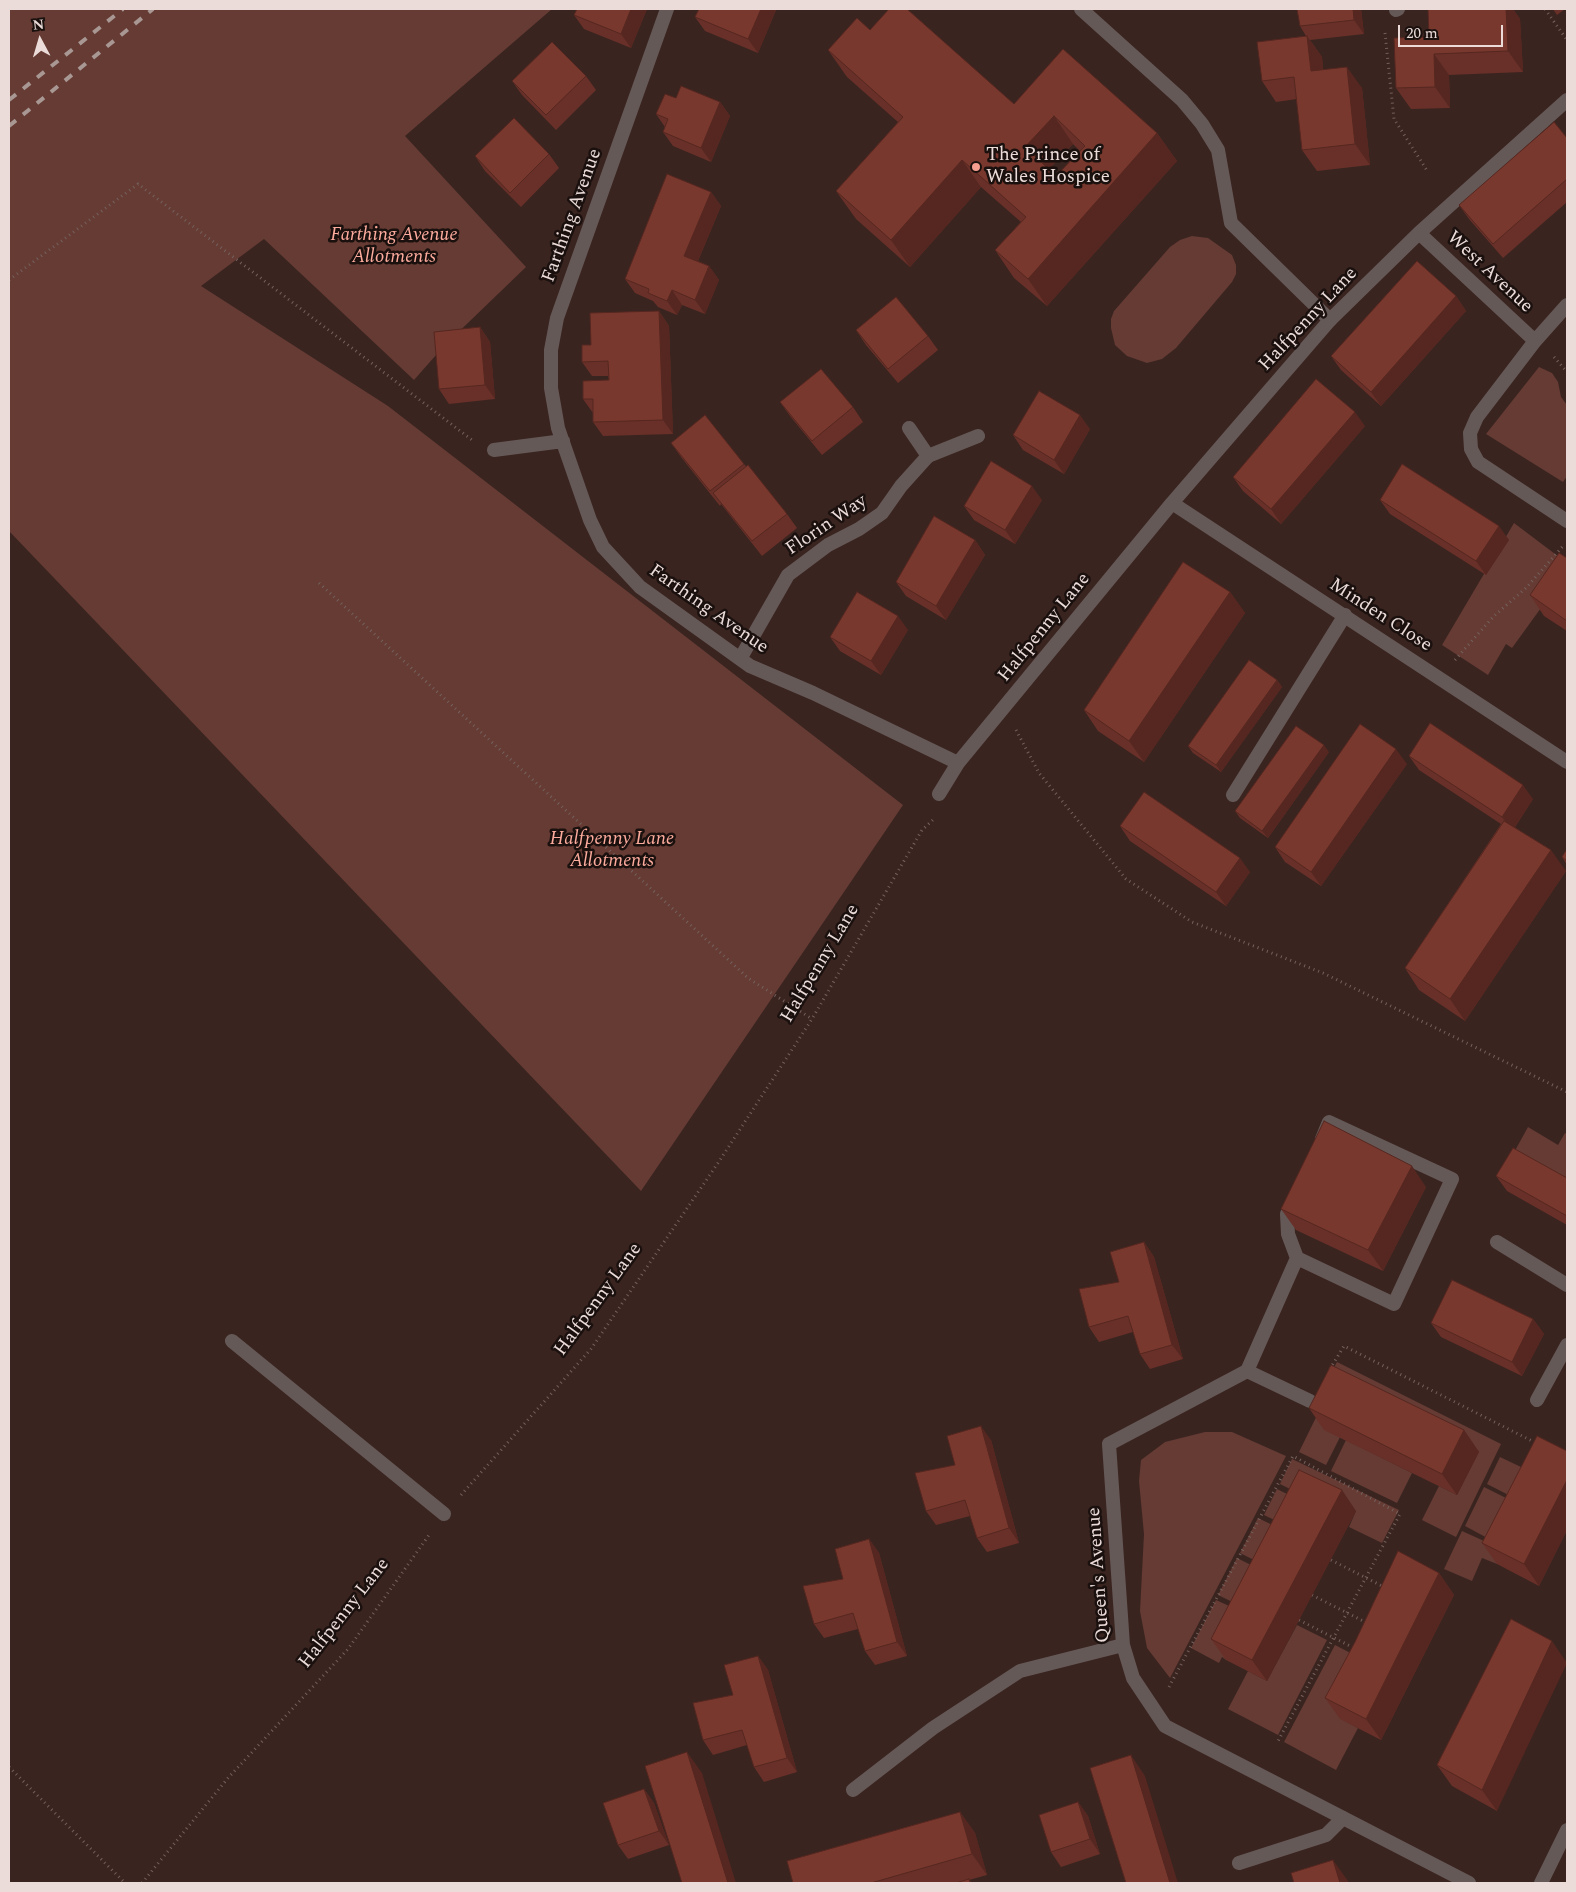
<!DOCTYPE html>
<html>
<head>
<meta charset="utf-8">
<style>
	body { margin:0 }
	#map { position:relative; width:1576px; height:1892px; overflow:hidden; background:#3a2420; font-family:Spectral,serif }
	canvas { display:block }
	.frame { position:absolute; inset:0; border:10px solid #ebdcd9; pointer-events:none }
	.north { position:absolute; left:15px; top:15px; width:50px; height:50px; -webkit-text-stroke:4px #1a100e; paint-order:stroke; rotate:354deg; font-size:14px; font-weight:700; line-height:20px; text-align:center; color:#ebdcd9 }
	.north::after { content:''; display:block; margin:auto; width:18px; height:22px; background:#ebdcd9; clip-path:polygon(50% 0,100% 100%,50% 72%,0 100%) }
	.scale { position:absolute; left:1398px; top:25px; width:105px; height:22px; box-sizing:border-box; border:2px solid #ebdcd9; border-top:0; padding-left:6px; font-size:15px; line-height:18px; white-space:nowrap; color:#ebdcd9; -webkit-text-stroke:4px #1a100e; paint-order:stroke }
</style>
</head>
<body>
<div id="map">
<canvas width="1576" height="1892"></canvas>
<div class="frame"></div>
<div class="north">N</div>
<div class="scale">20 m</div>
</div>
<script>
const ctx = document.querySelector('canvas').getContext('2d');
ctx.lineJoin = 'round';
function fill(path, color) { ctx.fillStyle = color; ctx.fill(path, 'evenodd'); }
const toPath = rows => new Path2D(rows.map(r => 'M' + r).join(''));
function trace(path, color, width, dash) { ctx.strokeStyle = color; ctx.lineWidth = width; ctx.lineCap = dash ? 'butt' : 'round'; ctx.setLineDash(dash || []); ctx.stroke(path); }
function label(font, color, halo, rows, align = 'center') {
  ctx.font = font + ' Spectral,serif'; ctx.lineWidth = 5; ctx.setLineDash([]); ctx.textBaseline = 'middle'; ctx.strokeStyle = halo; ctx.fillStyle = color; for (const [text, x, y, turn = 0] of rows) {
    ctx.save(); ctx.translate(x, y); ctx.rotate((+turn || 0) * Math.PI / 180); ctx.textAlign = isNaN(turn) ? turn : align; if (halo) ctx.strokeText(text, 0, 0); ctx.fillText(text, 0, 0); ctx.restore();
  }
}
fill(toPath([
	[9,9,552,9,405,136,526,267,444,346,414,380,264,239,201,286,388,406,903,805,641,1191,9,531],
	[1192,236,1208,238,1232,255,1236,265,1236,274,1232,282,1176,348,1162,359,1147,363,1127,356,1115,345,1111,328,1111,319,1114,311,1170,247,1180,240],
	[1539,367,1552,373,1558,382,1561,397,1567,405,1567,476,1563,482,1486,434],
	[1514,523,1567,563,1567,572,1512,648,1506,644,1488,675,1442,645],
	[1528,1127,1558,1145,1565,1133,1567,1134,1567,1187,1512,1156],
	[1337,1362,1501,1444,1456,1537,1422,1520,1439,1486,1457,1495,1479,1451,1340,1437,1326,1465,1299,1452,1326,1397,1320,1394],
	[1205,1432,1232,1432,1286,1456,1170,1678,1147,1648,1140,1611,1144,1534,1139,1481,1141,1460,1165,1442],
	[1346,1440,1412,1473,1397,1503,1331,1471],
	[1500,1457,1542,1477,1528,1505,1487,1484],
	[1292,1459,1399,1510,1382,1543,1349,1527,1356,1511,1310,1499,1280,1484],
	[1484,1487,1526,1508,1491,1540,1465,1526],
	[1277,1489,1307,1504,1293,1529,1264,1515],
	[1258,1518,1291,1534,1256,1561,1240,1553],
	[1462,1531,1504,1550,1497,1564,1482,1558,1472,1581,1444,1569],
	[1237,1558,1269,1574,1251,1611,1218,1595],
	[1216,1600,1249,1615,1226,1660,1222,1657,1219,1663,1191,1648],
	[1297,1625,1327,1640,1278,1735,1228,1709,1248,1671,1267,1681],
	[1335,1645,1370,1663,1340,1718,1358,1728,1336,1770,1284,1742]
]), '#653b34');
trace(toPath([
	[1545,9,1567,40],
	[1385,33,1394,119,1428,172],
	[9,280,138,184,472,440],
	[1554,357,1567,372],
	[319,583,748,978,812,1019],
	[1455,660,1494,616,1526,588,1564,545],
	[1016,730,1039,773,1126,879,1192,922,1323,973,1567,1092],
	[1330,1369,1344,1346,1536,1443],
	[461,1495,591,1349,720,1160,812,1019,922,830,935,818],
	[1331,1560,1384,1587],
	[1312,1595,1367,1623],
	[1299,1620,1354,1648],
	[1169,1687,1293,1456,1400,1514,1277,1743],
	[9,1767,125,1883],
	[142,1883,228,1778,348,1649,429,1535]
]), '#75615d', 3, [1, 4]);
trace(toPath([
	[1081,9,1182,100,1202,124,1218,150,1231,223,1330,320],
	[1396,10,1398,9],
	[909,428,928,456,978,436],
	[1233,795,1345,615],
	[1297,1258,1394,1304,1452,1179,1329,1122,1322,1139],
	[232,1341,444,1514],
	[1247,1371,1297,1258,1288,1234,1287,1214,1293,1201],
	[1239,1863,1326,1835,1343,1818]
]), '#655957', 14);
trace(toPath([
	[667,9,557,318,551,350,551,388,558,428,590,520,603,547,640,587,750,666,813,693,958,763],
	[1419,233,1535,341],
	[1567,305,1535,341,1477,417,1470,433,1471,449,1478,462,1567,521],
	[494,450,563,441],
	[1172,503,1567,762],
	[740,659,788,575,828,545,859,529,882,513,901,486,928,456],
	[939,794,958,763,1172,503,1330,320,1419,233,1567,100],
	[1497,1242,1567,1285],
	[1537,1400,1567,1345],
	[1310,1401,1247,1371,1109,1444,1123,1645,1133,1678,1165,1726,1469,1883],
	[853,1790,933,1728,1020,1671,1123,1645],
	[1541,1883,1567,1830]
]), '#655957', 14);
trace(toPath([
	[9,100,123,9],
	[9,126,153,9]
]), '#a89793', 4, [9, 9]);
fill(toPath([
	[577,9,647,9,631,48,584,29,574,15],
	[699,9,775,9,776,10,758,53,705,31,695,17],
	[1361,9,1364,34,1310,40,1322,57,1323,69,1362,88,1370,165,1317,171,1302,150,1297,99,1276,102,1262,81,1306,36,1300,26],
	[1428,9,1513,9,1520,19,1523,72,1449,75,1450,108,1411,109,1396,88,1429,37],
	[1553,9,1565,9,1557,15],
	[870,30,1014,104,1157,133,1177,161,1047,306,1014,278,995,250,1021,222,981,187,910,267,856,219,836,191,898,122,847,77,828,50],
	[1073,144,1080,151,1056,176,1049,169],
	[586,76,596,90,556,130,522,95,512,81],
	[676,98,720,102,730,116,711,162,673,146,663,132,665,127,656,114],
	[1567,138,1567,202,1503,258,1469,219,1459,205],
	[549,154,559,168,521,207,485,171,475,156],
	[711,192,721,206,698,261,709,266,719,280,705,314,682,305,677,315,658,307,653,301,635,293,625,279],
	[1456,296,1466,311,1381,406,1341,370,1331,356],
	[659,311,669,326,673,434,603,436,593,422,593,413,583,399,609,380,608,376,592,376,582,362,591,345],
	[480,327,490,342,495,399,449,404,439,389],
	[856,330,928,336,938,350,898,383,866,345],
	[780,402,853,407,863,422,822,455,790,416],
	[1365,426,1281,524,1243,491,1233,477],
	[1090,429,1064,474,1023,450,1013,435],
	[671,443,744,464,787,514,797,528,762,556,721,504,720,506,681,457],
	[1042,500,1015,544,974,520,964,506],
	[1380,500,1509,540,1486,575,1390,514],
	[975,540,985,555,946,620,906,596,896,582],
	[1567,558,1567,631,1544,616,1530,595],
	[1230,592,1245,613,1144,762,1098,731,1084,710],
	[908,630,881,675,840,651,830,637],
	[1277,680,1282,687,1221,772,1193,753,1188,746],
	[1329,752,1268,838,1240,818,1235,811],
	[1409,756,1533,799,1515,827,1566,871,1465,1021,1419,990,1405,968,1501,824,1419,770],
	[1407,764,1321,886,1285,862,1275,847],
	[1120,826,1250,872,1226,906,1130,841],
	[1567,849,1567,865,1562,857],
	[1496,1176,1567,1178,1567,1225,1507,1191],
	[1426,1187,1383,1271,1296,1230,1281,1209],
	[1144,1242,1154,1257,1183,1359,1150,1369,1140,1354,1133,1332,1099,1342,1089,1327],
	[1533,1319,1544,1334,1522,1376,1441,1337,1431,1323],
	[1309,1408,1464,1430,1479,1452,1457,1495,1324,1430],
	[991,1440,1019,1543,987,1552,977,1538,970,1516,936,1525,926,1511,955,1465],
	[1567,1451,1567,1530,1539,1586,1497,1564,1482,1543],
	[1356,1511,1267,1681,1226,1660,1211,1639],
	[869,1539,879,1553,907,1656,875,1665,865,1651,858,1629,824,1638,814,1624],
	[1439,1573,1454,1595,1381,1740,1340,1719,1325,1698],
	[1511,1619,1497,1811,1452,1786,1437,1765],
	[758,1656,768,1670,797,1772,764,1782,754,1767,747,1745,713,1755,703,1740],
	[644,1789,654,1803,669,1845,628,1859,618,1845],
	[1078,1802,1088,1816,1100,1854,1061,1867,1051,1852],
	[960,1812,975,1833,987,1875,969,1880,972,1883,793,1883]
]), '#683028');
fill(toPath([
	[631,9,647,9,631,48,621,34],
	[761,9,775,9,776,10,758,53,748,39],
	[1353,9,1361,9,1364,34,1354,20],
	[1506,9,1513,9,1520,19,1523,72,1508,51],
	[1307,36,1322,57,1325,92,1311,71],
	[1434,54,1449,75,1450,108,1435,87],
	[1347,67,1362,88,1370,165,1355,144],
	[720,102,730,116,711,162,701,148],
	[1054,116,1073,144,1044,174,1025,147],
	[1157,133,1177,161,1047,306,1028,279],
	[962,160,981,187,910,267,891,240],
	[711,192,721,206,694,270,684,256],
	[709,266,719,280,705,314,695,300],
	[672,290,682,305,677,315,667,301],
	[1456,296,1466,311,1381,406,1371,392],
	[659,311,669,326,673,434,663,420],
	[480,327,490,342,495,399,485,385],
	[1355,412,1365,426,1281,524,1271,509],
	[1080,415,1090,429,1064,474,1054,460],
	[1032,486,1042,500,1015,544,1005,530],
	[1499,526,1509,540,1486,575,1476,561],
	[975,540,985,555,946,620,936,606],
	[1230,592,1245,613,1144,762,1129,741],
	[898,616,908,630,881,675,871,661],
	[1277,680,1282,687,1221,772,1216,765],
	[1324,745,1329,752,1268,838,1262,831],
	[1396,749,1407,764,1321,886,1311,872],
	[1523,785,1533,799,1512,831,1502,817],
	[1551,850,1566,871,1465,1021,1450,999],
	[1240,858,1250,872,1226,906,1216,892],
	[1412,1166,1426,1187,1383,1271,1368,1250],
	[1144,1242,1154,1257,1183,1359,1172,1345],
	[1533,1319,1544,1334,1522,1376,1512,1362],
	[981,1426,991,1440,1019,1543,1009,1528],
	[1464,1430,1479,1452,1457,1495,1442,1474],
	[1567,1480,1567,1530,1539,1586,1524,1564],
	[1342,1490,1356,1511,1267,1681,1252,1660],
	[869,1539,879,1553,907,1656,897,1642],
	[1439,1573,1454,1595,1381,1740,1366,1719],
	[1552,1641,1567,1663,1497,1811,1482,1790],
	[758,1656,768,1670,797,1772,787,1758],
	[687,1752,702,1773,736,1883,728,1883],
	[1131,1755,1145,1776,1178,1883,1170,1883],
	[644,1789,654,1803,669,1845,659,1831],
	[1078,1802,1088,1816,1100,1854,1090,1839],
	[960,1812,975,1833,987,1875,972,1854],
	[1333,1860,1348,1881,1348,1883,1340,1883]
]), '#552720');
const building = toPath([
	[577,9,631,9,621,34,574,15,577,9],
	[699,9,761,9,748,39,695,17,699,9],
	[889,9,907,9,1014,104,1063,49,1157,133,1028,279,995,250,1026,217,962,160,891,240,836,191,903,117,828,50,857,18,870,30,889,9],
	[1054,116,1085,146,1056,176,1025,147,1054,116],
	[1297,9,1353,9,1354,20,1300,26,1297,9],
	[1428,9,1506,9,1508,51,1434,54,1435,87,1396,88,1394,38,1429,37,1428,9],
	[1307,36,1311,71,1347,67,1355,144,1302,150,1294,77,1262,81,1257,42,1307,36],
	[552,42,586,76,546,115,512,81,552,42],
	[681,86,720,102,701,148,663,132,668,119,656,114,665,94,676,98,681,86],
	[514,118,549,154,510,193,475,156,514,118],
	[1554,122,1567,138,1567,179,1493,244,1459,205,1554,122],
	[667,174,711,192,684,256,709,266,695,300,672,290,667,301,648,293,649,289,625,279,667,174],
	[1417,261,1456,296,1371,392,1331,356,1417,261],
	[896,297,928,336,888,369,856,330,896,297],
	[659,311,663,420,593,422,593,399,583,399,583,381,609,380,608,361,582,362,582,345,591,345,590,313,659,311],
	[480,327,485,385,439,389,434,332,480,327],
	[821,369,853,407,812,441,780,402,821,369],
	[1316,379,1355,412,1271,509,1233,477,1316,379],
	[1039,391,1080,415,1054,460,1013,435,1039,391],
	[705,415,744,464,710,491,671,443,705,415],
	[991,461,1032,486,1005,530,964,506,991,461],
	[1402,464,1499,526,1476,561,1380,500,1402,464],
	[748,465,787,514,752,541,713,493,748,465],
	[934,516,975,540,936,606,896,582,934,516],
	[1559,553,1567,558,1567,621,1530,595,1559,553],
	[1183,562,1230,592,1129,741,1084,710,1183,562],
	[857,592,898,616,871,661,830,637,857,592],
	[1249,660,1277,680,1216,765,1188,746,1249,660],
	[1430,723,1523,785,1502,817,1409,756,1430,723],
	[1360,724,1396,749,1311,872,1275,847,1360,724],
	[1296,726,1324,745,1262,831,1235,811,1296,726],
	[1144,792,1240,858,1216,892,1120,826,1144,792],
	[1504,821,1551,850,1450,999,1405,968,1504,821],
	[1567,849,1567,861,1562,857,1567,849],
	[1324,1121,1412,1166,1368,1250,1281,1209,1324,1121],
	[1513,1148,1567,1178,1567,1216,1496,1176,1513,1148],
	[1144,1242,1172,1345,1140,1354,1128,1316,1089,1327,1079,1289,1119,1282,1110,1252,1144,1242],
	[1452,1280,1533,1319,1512,1362,1431,1323,1452,1280],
	[1331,1365,1464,1430,1442,1474,1309,1408,1331,1365],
	[981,1426,1009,1528,977,1538,965,1500,926,1511,915,1473,955,1465,947,1436,981,1426],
	[1537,1436,1567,1451,1567,1480,1524,1564,1482,1543,1537,1436],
	[1299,1470,1342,1490,1252,1660,1211,1639,1299,1470],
	[869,1539,897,1642,865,1651,853,1613,814,1624,803,1586,843,1579,835,1549,869,1539],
	[1398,1551,1439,1573,1366,1719,1325,1698,1355,1642,1398,1551],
	[1511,1619,1552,1641,1482,1790,1437,1765,1511,1619],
	[758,1656,787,1758,754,1767,742,1730,703,1740,693,1703,733,1695,724,1665,758,1656],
	[687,1752,728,1883,682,1883,645,1766,687,1752],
	[1131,1755,1170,1883,1126,1883,1090,1768,1131,1755],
	[644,1789,659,1831,618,1845,603,1803,644,1789],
	[1078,1802,1090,1839,1051,1852,1039,1815,1078,1802],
	[960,1812,972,1854,871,1883,793,1883,787,1861,960,1812],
	[1333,1860,1340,1883,1294,1883,1291,1873,1333,1860],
	[969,1879,970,1883,956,1883,969,1879]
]);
fill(building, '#79382e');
trace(building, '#552720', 1);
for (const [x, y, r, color] of [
	[976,167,5,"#f59d8e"]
]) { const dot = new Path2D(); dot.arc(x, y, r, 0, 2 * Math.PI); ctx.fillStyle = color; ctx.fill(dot); trace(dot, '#1a100e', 2); }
label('19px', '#ebdcd9', '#1a100e', [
	["The Prince of",986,156],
	["Wales Hospice",986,178]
], 'left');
label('19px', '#ebdcd9', '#1a100e', [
	["Farthing Avenue",573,216,-70],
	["West Avenue",1489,273,43],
	["Halfpenny Lane",1309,320,-47],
	["Florin Way",827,526,-34],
	["Farthing Avenue",708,610,35],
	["Minden Close",1380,616,33],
	["Halfpenny Lane",1045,628,-51],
	["Halfpenny Lane",821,964,-59],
	["Halfpenny Lane",599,1300,-54],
	["Queen's Avenue",1100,1575,-94],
	["Halfpenny Lane",345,1614,-52]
]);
label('italic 19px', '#feac9e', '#1a100e', [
	["Farthing Avenue",394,236],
	["Allotments",394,258],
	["Halfpenny Lane",612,840],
	["Allotments",612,862]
]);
</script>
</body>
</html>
